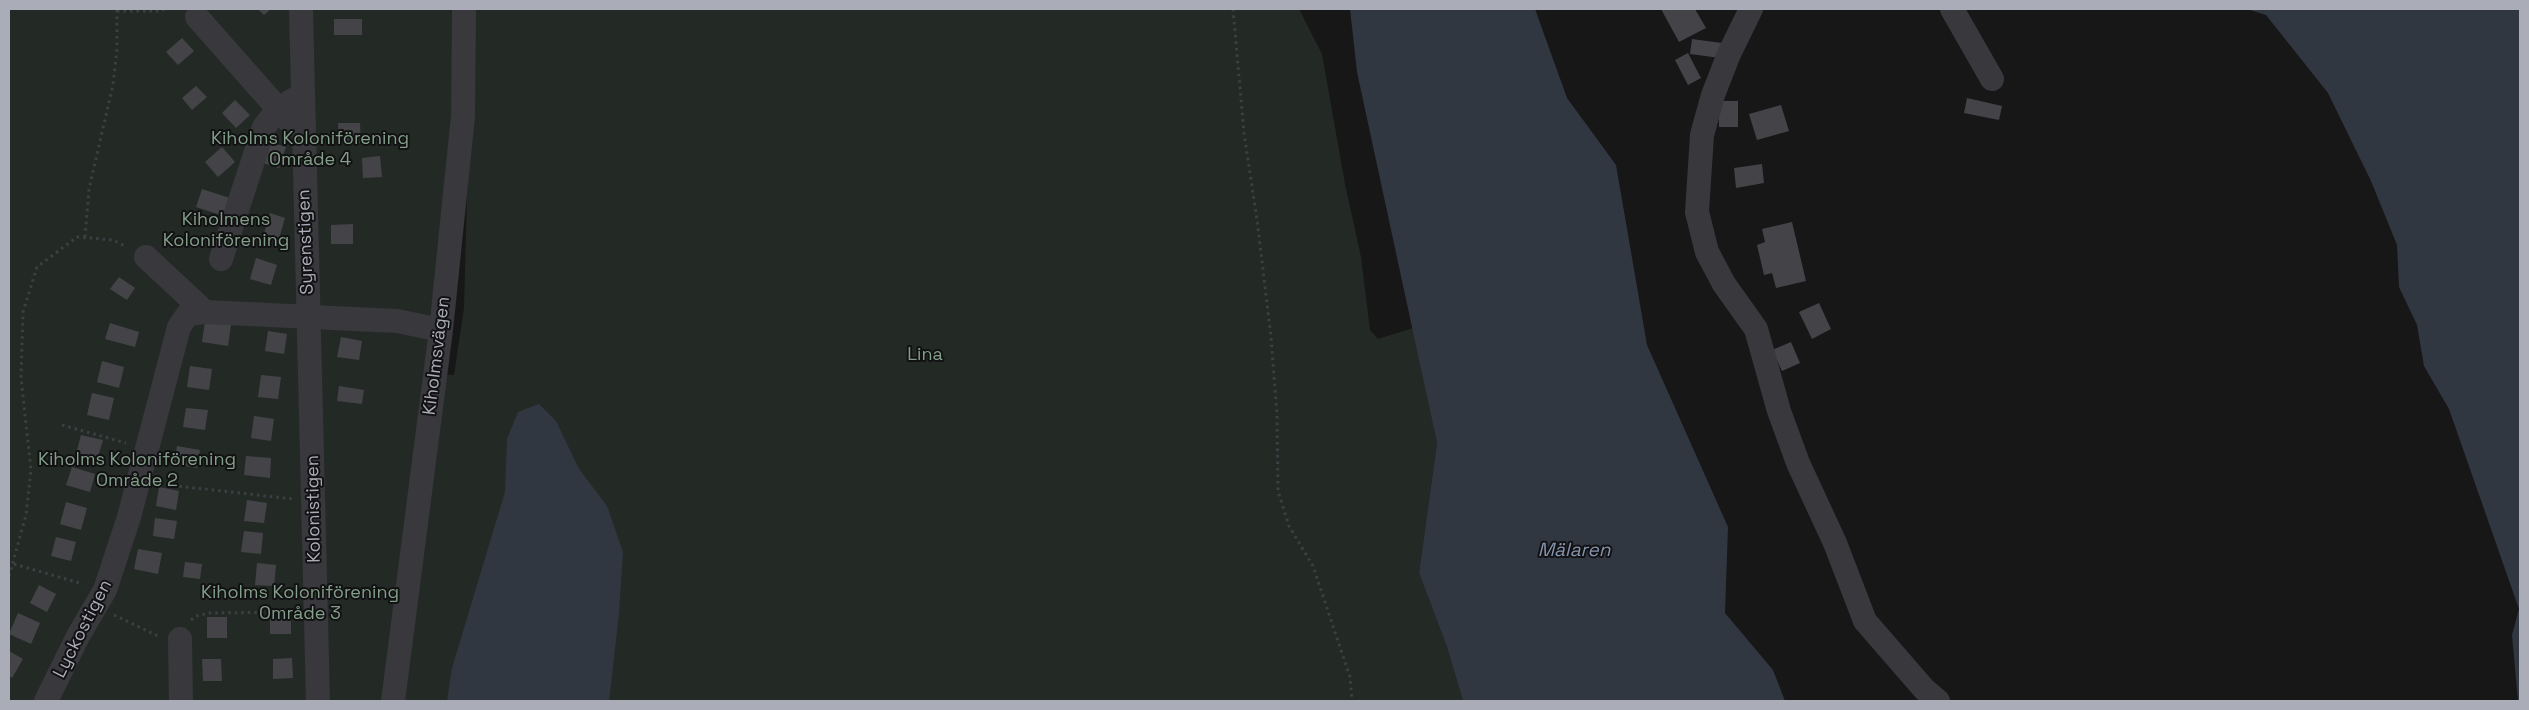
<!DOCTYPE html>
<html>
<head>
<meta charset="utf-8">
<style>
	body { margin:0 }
	#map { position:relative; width:2529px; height:710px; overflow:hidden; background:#171718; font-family:"Space Grotesk",sans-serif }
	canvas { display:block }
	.frame { position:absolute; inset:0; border:10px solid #aaacb7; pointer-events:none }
</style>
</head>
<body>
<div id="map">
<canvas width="2529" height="710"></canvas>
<div class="frame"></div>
</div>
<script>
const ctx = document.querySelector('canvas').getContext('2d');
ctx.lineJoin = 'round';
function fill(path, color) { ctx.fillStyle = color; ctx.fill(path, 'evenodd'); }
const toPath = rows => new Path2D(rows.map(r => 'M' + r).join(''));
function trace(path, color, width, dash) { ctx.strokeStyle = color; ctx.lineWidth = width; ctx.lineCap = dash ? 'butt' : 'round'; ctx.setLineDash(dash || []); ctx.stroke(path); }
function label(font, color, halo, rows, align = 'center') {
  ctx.font = font + ' "Space Grotesk",sans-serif'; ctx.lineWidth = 4; ctx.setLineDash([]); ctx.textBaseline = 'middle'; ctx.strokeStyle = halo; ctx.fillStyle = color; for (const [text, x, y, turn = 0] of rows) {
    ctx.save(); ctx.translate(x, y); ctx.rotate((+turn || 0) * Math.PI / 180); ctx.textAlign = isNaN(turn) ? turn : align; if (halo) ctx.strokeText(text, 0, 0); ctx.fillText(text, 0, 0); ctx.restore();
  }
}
fill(toPath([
	[9,9,455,9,455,117,430,374,454,375,464,308,472,9,1299,9,1322,54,1345,184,1361,257,1370,330,1378,339,1413,328,1437,443,1419,573,1447,647,1463,701,9,701]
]), '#232a25');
fill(toPath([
	[1350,9,1535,9,1567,98,1616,165,1647,345,1728,527,1725,613,1773,670,1785,701,1463,701,1447,647,1419,573,1437,443,1357,72],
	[2247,9,2520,9,2520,701,2518,701,2512,635,2519,609,2449,409,2424,366,2417,325,2399,287,2397,245,2371,181,2328,93,2266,15],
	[539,404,556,421,579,469,607,506,623,552,619,614,609,701,447,701,452,668,505,492,507,439,518,412]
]), '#313740');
fill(toPath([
	[258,9,271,9,264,15],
	[1661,9,1695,9,1706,28,1679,42],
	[334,19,362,19,362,35,334,35],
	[182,38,194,51,178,65,166,52],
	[1692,39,1722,43,1720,58,1690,54],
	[1688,53,1701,78,1688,85,1675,60],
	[196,86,207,97,192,110,182,98],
	[1967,98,2002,106,1999,120,1964,113],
	[235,100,250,115,236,128,222,113],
	[1719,101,1738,101,1738,127,1719,127],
	[1781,105,1789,131,1757,140,1749,114],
	[338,123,360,123,361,143,339,143],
	[267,141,286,147,279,168,260,162],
	[222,147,235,162,218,177,205,162],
	[380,156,382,177,363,178,362,158],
	[1762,164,1764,183,1736,188,1734,168],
	[202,189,233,199,227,217,196,207],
	[270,213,285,218,278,242,263,237],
	[1792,222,1806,281,1776,288,1772,273,1764,275,1757,245,1765,242,1762,229],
	[353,224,353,244,331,244,331,225],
	[256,258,277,265,271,285,250,279],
	[119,277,135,288,127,300,110,289],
	[1819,303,1831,329,1812,339,1799,312],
	[205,321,231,325,228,346,202,342],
	[110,323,139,332,135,347,105,339],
	[268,331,287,334,284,354,265,351],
	[341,337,362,341,359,360,337,357],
	[1791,342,1800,363,1782,371,1772,350],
	[102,361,124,367,119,388,97,382],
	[190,366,212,369,209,390,187,387],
	[261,375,281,377,278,399,258,397],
	[339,386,364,390,362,404,337,401],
	[92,393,114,398,109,420,87,415],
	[186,408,208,410,205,430,183,427],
	[254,416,274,419,271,441,251,438],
	[81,435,103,440,97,460,76,454],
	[177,446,200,450,197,468,174,464],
	[246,456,271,458,270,478,244,475],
	[72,467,95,474,90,492,66,485],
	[159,487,179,491,176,510,156,506],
	[247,500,267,503,264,523,244,521],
	[66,502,87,508,81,530,60,524],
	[155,518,177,521,174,539,153,536],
	[244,531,263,533,261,554,241,552],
	[56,537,76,542,71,561,51,556],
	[138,549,162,553,158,574,134,569],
	[185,562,202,564,200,579,183,577],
	[257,563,276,565,274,586,255,585],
	[39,585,56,594,47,612,30,603],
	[18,613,40,623,31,644,9,634],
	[270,615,291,615,291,634,270,634],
	[207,617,227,617,227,638,207,638],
	[9,651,23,659,12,678,9,675],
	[292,658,293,678,273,679,273,659],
	[202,659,221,659,222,681,203,681]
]), '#444448');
trace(toPath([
	[1233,9,1244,133,1257,220,1271,337,1277,415,1278,491,1289,526,1313,566,1350,677,1352,701],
	[117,11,162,11,164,9],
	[85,237,89,189,113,85,117,49,117,9],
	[62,425,126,443],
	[160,484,293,499],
	[14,564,83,584],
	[9,576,26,515,31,470,21,378,23,312,37,267,77,237,113,240,127,247],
	[114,615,158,636],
	[191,620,196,616,210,613,295,612]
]), '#3e3f44', 3, [2.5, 4]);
trace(toPath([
	[301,9,318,701],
	[1751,9,1729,54,1713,95,1702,135,1697,212,1707,252,1724,284,1756,329,1779,411,1798,463,1835,543,1865,621,1924,689,1938,701],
	[1952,9,1992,79],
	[197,17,288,120],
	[146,257,205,312,397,321,441,330],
	[221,259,264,127,278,109,303,94],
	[180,639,181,701],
	[46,701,78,636,105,590,129,517,179,327,188,314,205,312],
	[393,701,441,330,463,116,464,9]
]), '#38383d', 24);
label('18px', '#839f89', '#121113', [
	["Kiholms Koloniförening",310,139],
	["Område 4",310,160],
	["Kiholmens",226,220],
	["Koloniförening",226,241],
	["Lina",925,355],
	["Kiholms Koloniförening",137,460],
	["Område 2",137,481],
	["Kiholms Koloniförening",300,593],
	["Område 3",300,614]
]);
label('18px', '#aaacb7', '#121113', [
	["Syrenstigen",306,242,-92],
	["Kiholmsvägen",437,356,-83],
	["Kolonistigen",314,509,-91],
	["Lyckostigen",83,629,-63]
]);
label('italic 19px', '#8594ae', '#121113', [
	["Mälaren",1574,551]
]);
</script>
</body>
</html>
